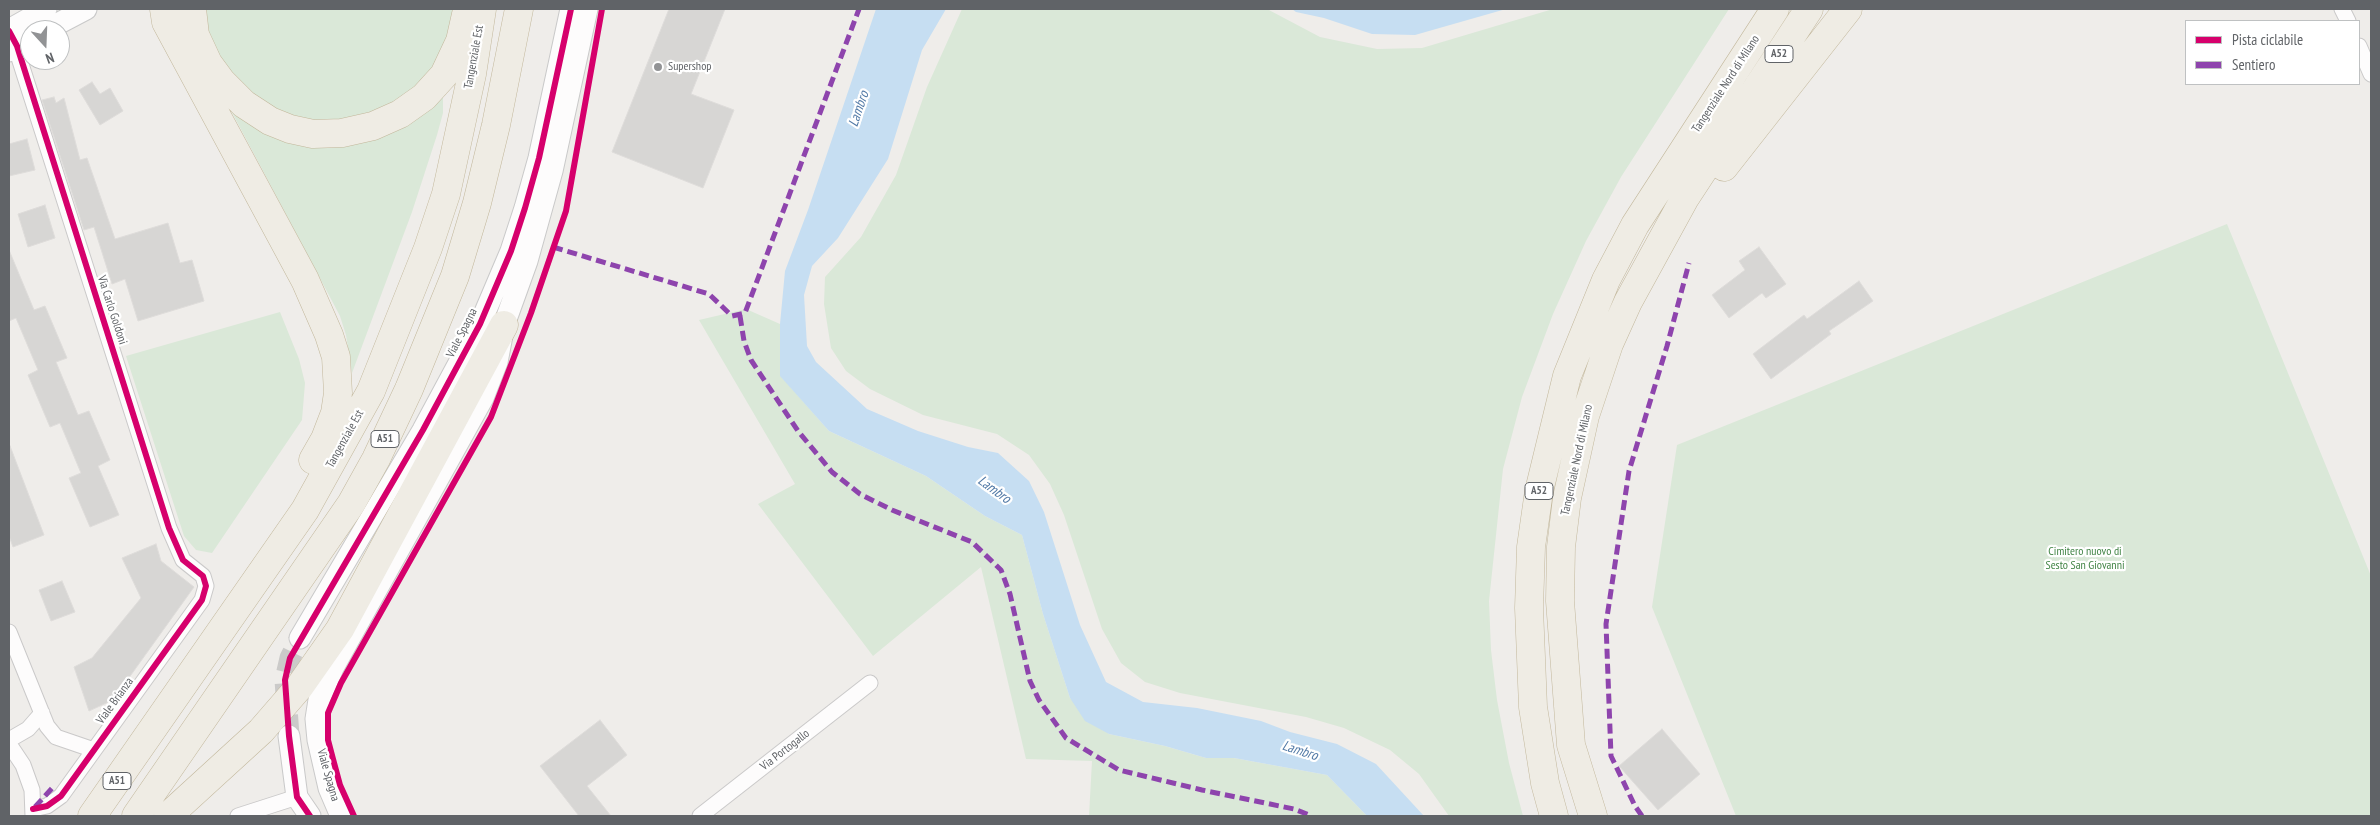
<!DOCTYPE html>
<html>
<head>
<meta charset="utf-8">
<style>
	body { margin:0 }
	#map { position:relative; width:2380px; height:825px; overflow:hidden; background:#efedea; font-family:"PT Sans Narrow",sans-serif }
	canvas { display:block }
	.frame { position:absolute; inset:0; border:10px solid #606367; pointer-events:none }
	.legend { position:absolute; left:2185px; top:20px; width:175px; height:65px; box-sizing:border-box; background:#fff; border:1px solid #bfc1c2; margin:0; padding:6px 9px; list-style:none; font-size:15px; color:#606367 }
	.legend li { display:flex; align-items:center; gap:10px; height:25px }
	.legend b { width:25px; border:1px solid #bfc1c2 }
	.north { position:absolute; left:20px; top:20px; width:50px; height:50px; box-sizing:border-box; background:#fff; border:1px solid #bfc1c2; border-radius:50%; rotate:160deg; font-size:14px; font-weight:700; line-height:20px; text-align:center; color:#606367 }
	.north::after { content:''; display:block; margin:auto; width:18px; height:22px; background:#929395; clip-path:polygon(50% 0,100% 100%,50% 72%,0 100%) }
</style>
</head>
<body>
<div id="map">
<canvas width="2380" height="825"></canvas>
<div class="frame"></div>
<ul class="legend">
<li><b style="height:6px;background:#d6006c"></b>Pista ciclabile</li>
<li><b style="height:6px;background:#8e44ad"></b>Sentiero</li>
</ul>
<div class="north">N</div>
</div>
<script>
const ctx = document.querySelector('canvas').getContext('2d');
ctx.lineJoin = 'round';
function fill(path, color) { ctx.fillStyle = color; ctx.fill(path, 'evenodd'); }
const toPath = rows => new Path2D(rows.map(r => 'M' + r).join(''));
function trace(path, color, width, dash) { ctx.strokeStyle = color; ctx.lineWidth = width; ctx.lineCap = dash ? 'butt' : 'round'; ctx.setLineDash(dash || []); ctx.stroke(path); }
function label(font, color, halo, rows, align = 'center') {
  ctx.font = font + ' "PT Sans Narrow",sans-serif'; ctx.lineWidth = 4.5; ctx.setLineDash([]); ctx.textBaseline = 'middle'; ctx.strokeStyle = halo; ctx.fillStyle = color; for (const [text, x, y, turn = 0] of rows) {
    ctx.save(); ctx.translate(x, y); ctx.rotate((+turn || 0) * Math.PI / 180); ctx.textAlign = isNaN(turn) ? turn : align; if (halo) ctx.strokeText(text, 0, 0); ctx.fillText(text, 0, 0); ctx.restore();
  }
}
fill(toPath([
	[202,9,457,9,447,47,431,79,405,102,348,125,313,123,266,110,209,52],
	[962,9,1267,9,1320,37,1377,49,1422,48,1553,9,1729,9,1621,177,1586,241,1553,314,1522,397,1503,469,1489,601,1491,650,1497,700,1509,763,1523,816,1449,816,1419,774,1390,750,1344,728,1306,717,1180,693,1145,682,1121,663,1102,629,1064,515,1050,484,1029,455,997,434,923,415,870,389,846,371,831,348,824,304,825,277,861,237,896,175,927,87],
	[443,94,443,113,437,135,412,212,352,373,346,335,340,316,228,105,385,133,409,125],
	[2227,224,2371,576,2371,816,1736,816,1652,607,1677,445],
	[746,309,780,324,781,376,829,431,926,476,985,516,1022,535,1043,614,1070,698,1109,734,1165,746,1206,758,1234,758,1327,775,1367,816,1089,816,1092,761,1026,759,981,567,873,656,758,504,795,484,699,320],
	[280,312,299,359,305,383,302,420,212,553,196,550,184,536,126,356]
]), '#dae8d8');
fill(toPath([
	[876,9,946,9,922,50,888,159,838,238,812,266,804,295,807,346,816,362,867,409,918,431,968,447,998,453,1029,481,1044,512,1080,625,1106,682,1143,702,1197,708,1261,721,1290,732,1337,744,1376,764,1424,816,1367,816,1327,775,1234,758,1206,758,1165,746,1109,734,1085,721,1070,698,1043,614,1022,535,985,516,926,476,829,431,780,376,780,324,785,271,808,210],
	[1292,9,1506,9,1415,35,1372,34,1324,18,1296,12]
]), '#c6def2');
const building = toPath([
	[669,9,725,9,691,94,734,110,703,188,612,152,669,9],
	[92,82,100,94,110,88,123,111,100,125,79,90,92,82],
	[54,97,56,103,64,98,80,160,87,158,115,239,168,223,180,263,192,260,204,301,138,321,125,279,112,284,94,227,84,230,42,100,54,97],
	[27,139,35,170,9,176,9,144,27,139],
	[45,205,55,238,28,247,18,214,45,205],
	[1759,247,1786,284,1766,298,1762,293,1729,318,1712,295,1745,270,1739,261,1759,247],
	[9,250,34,310,45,306,67,358,56,362,78,415,89,411,110,460,98,466,119,515,90,527,69,478,81,473,60,423,50,427,28,375,38,370,16,318,9,321,9,250],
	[1859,281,1873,301,1829,331,1831,334,1771,379,1753,354,1804,315,1807,319,1859,281],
	[10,446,44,535,13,547,9,536,10,446],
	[156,544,161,561,194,587,113,700,89,711,74,667,92,658,141,598,122,558,156,544],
	[62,581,75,612,51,621,39,590,62,581],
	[600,720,627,755,587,786,611,816,579,816,540,766,600,720],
	[1662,729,1700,774,1658,810,1619,766,1662,729]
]);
fill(building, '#d7d6d4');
trace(building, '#dedcda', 1);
trace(toPath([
	[289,736,285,680,290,658,300,638]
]), '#cbcac9', 21, [21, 11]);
const street = toPath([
	[2342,9,2348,21],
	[13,39,169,528,183,560,203,576,206,586,202,600,61,796,47,806,33,809],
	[2359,46,2371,74],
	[9,632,47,726,56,737,94,750],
	[9,740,28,729,42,713],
	[9,744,23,765,32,790,33,816],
	[238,816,297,797],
	[700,816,870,683]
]);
const secondary = toPath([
	[9,30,46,9],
	[46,30,86,9],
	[9,51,30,39],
	[300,638,423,430,480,324,511,251,525,208,539,158,571,9],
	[289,736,297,797,310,816],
	[341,816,329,788,318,740,316,719,319,700,333,668,483,398,497,362,504,325,527,261,552,171,587,9]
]);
const highway = toPath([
	[164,9,166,22,305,280,329,335,336,357,338,393,335,413,325,439,313,460],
	[192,9,195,35,208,63,222,82,244,104,270,121,290,129,313,134,342,133,373,126,400,114,424,97,444,75,460,41,467,10],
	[1724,167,1848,9],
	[92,816,305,510,371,391,428,248,446,194,472,74,482,9],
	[136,816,351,504,376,459,409,389,455,276,477,203,496,125,519,9],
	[168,816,261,731,300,686,340,629,504,325],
	[1554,816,1545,783,1533,707,1529,608,1531,547,1539,491,1567,376,1606,280,1635,225,1775,9],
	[1593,816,1571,745,1560,601,1561,547,1567,498,1585,416,1609,344,1628,302,1685,198,1809,9]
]);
trace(street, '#cac9c9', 17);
trace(secondary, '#c9c9c9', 23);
trace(highway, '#c2b79b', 29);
trace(street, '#fdfcfc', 15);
trace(secondary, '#fdfcfc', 21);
trace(highway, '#efece4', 28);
trace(toPath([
	[553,247,709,294,732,316,745,313,859,9],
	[740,316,744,341,751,360,798,431,832,472,860,494,892,510,972,542,1001,570,1010,594,1030,681,1039,700,1066,738,1119,770,1202,790,1294,809,1312,816],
	[35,807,54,786],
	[1642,816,1635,806,1611,756,1606,624,1629,471,1667,346,1689,263]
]), '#8e44ad', 5, [10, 5]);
trace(toPath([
	[9,31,17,46,169,528,183,560,203,576,206,586,202,600,61,796,47,806,33,809],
	[310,816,297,797,289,736,285,680,290,658,423,430,480,324,511,251,525,208,539,158,571,9],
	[354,816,340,785,333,759,328,740,328,713,341,683,491,417,531,313,566,211,602,9]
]), '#d6006c', 6);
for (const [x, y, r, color] of [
	[658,67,5,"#929395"]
]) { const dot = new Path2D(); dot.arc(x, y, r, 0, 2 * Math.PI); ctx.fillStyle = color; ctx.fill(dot); trace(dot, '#fff', 2); }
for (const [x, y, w] of [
	[1779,54,28],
	[385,439,28],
	[1539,491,28],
	[117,781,28]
]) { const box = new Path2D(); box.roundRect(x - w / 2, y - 8.5, w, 17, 4); ctx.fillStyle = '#fff'; ctx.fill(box); trace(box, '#606367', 1); }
label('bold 11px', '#606367', null, [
	["A52",1779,54],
	["A51",385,439],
	["A52",1539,491],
	["A51",117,781]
]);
label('12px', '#606367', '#fff', [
	["Tangenziale Est",474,57,-80],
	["Tangenziale Nord di Milano",1726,84,-57],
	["Via Carlo Goldoni",112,310,72],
	["Viale Spagna",462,333,-63],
	["Tangenziale Est",345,439,-61],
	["Tangenziale Nord di Milano",1577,460,-78],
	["Viale Brianza",115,701,-54],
	["Via Portogallo",785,750,-38],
	["Viale Spagna",328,775,74]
]);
label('12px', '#606367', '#fff', [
	["Supershop",668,67]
], 'left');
label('12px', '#428446', '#fff', [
	["Cimitero nuovo di",2085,552],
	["Sesto San Giovanni",2085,566]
]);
label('italic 14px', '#5179a6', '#fff', [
	["Lambro",859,109,-71],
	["Lambro",994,490,36],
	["Lambro",1300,751,18]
]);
</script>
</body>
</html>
